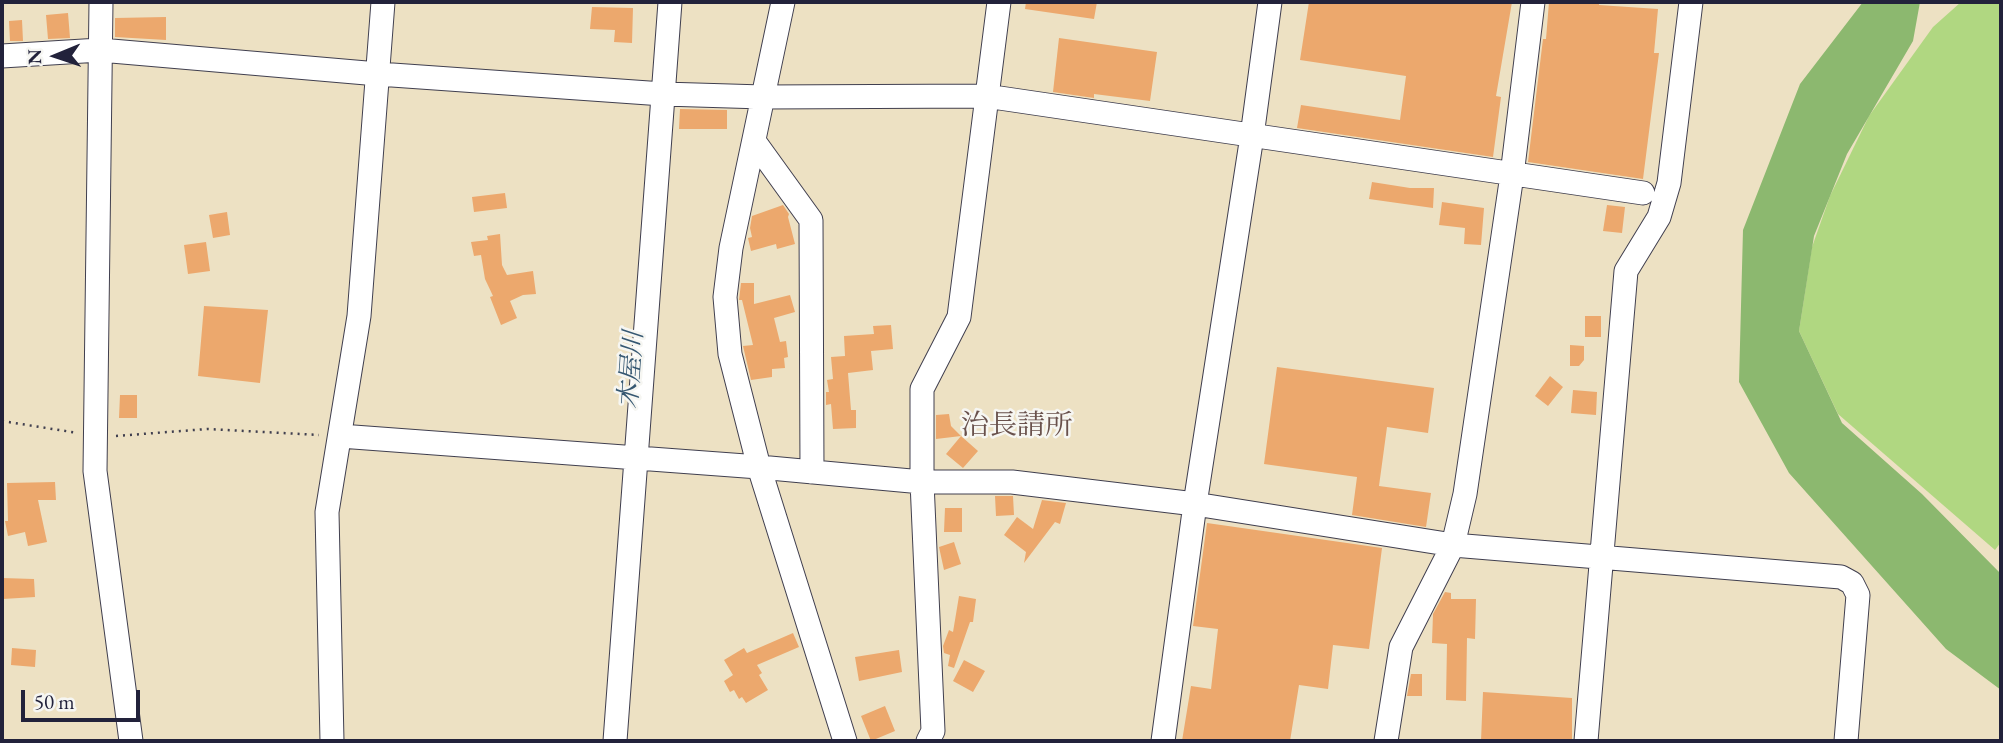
<!DOCTYPE html>
<html>
<head>
<meta charset="utf-8">
<style>
	body { margin:0 }
	#map { position:relative; width:2003px; height:743px; overflow:hidden; background:#ede1c3; font-family:"EB Garamond",serif }
	canvas { display:block }
	.frame { position:absolute; inset:0; border:4px solid #22223b; pointer-events:none }
	.north { position:absolute; left:21px; top:21px; width:70px; height:70px; -webkit-text-stroke:5px #f6f6f2; paint-order:stroke; rotate:268deg; font-size:19px; font-weight:700; line-height:28px; text-align:center; color:#22223b }
	.north::after { content:''; display:block; margin:auto; width:24px; height:32px; background:#22223b; clip-path:polygon(50% 0,100% 100%,50% 72%,0 100%) }
	.scale { position:absolute; left:21px; top:690px; width:119px; height:32px; box-sizing:border-box; border:4px solid #22223b; border-top:0; padding-left:9px; font-size:21px; line-height:24px; white-space:nowrap; color:#22223b; -webkit-text-stroke:5px #f6f6f2; paint-order:stroke }
</style>
</head>
<body>
<div id="map">
<canvas width="2003" height="743"></canvas>
<div class="frame"></div>
<div class="north">N</div>
<div class="scale">50 m</div>
</div>
<script>
const ctx = document.querySelector('canvas').getContext('2d');
ctx.lineJoin = 'round';
function fill(path, color) { ctx.fillStyle = color; ctx.fill(path, 'evenodd'); }
const toPath = rows => new Path2D(rows.map(r => 'M' + r).join(''));
function trace(path, color, width, dash) { ctx.strokeStyle = color; ctx.lineWidth = width; ctx.lineCap = dash ? 'butt' : 'round'; ctx.setLineDash(dash || []); ctx.stroke(path); }
function label(font, color, halo, rows, align = 'center') {
  ctx.font = font + ' "EB Garamond","Noto Serif JP",serif'; ctx.lineWidth = 5; ctx.setLineDash([]); ctx.textBaseline = 'middle'; ctx.strokeStyle = halo; ctx.fillStyle = color; for (const [text, x, y, turn = 0] of rows) {
    ctx.save(); ctx.translate(x, y); ctx.rotate((+turn || 0) * Math.PI / 180); ctx.textAlign = isNaN(turn) ? turn : align; if (halo) ctx.strokeText(text, 0, 0); ctx.fillText(text, 0, 0); ctx.restore();
  }
}
fill(toPath([
	[1961,2,2001,2,2001,542,1995,550,1838,414,1799,331,1812,247,1830,196,1869,116,1933,27]
]), '#b0d781');
fill(toPath([
	[1863,2,1920,2,1913,41,1847,154,1814,236,1799,331,1842,423,1922,494,2001,574,2001,690,1946,649,1789,473,1739,382,1743,230,1800,84]
]), '#8cb86f');
fill(toPath([
	[1026,2,1097,2,1094,19,1025,9],
	[1309,2,1512,2,1496,96,1501,97,1493,157,1297,128,1301,105,1400,120,1406,76,1300,60],
	[1549,2,1599,2,1599,5,1658,9,1654,53,1659,53,1643,179,1528,162,1543,39,1546,39],
	[592,7,633,8,632,43,614,42,615,30,590,29],
	[68,13,70,38,48,39,46,15],
	[166,17,166,40,115,37,115,18],
	[22,20,23,41,10,41,9,21],
	[1059,38,1157,52,1150,101,1094,94,1094,98,1053,92],
	[680,109,727,110,727,129,679,129],
	[1372,182,1410,188,1434,188,1433,208,1369,199],
	[505,193,507,208,474,212,472,197],
	[1442,202,1484,208,1481,245,1464,244,1465,228,1439,225],
	[783,205,789,214,788,217,795,244,777,249,776,244,751,251,748,238,752,237,750,228,752,216],
	[1607,205,1625,207,1622,233,1603,231],
	[227,212,230,235,213,238,209,215],
	[500,234,502,265,507,275,533,271,536,294,523,295,510,301,517,318,501,325,490,297,493,296,485,279,481,255,474,256,471,242,488,240,487,236],
	[206,242,210,271,188,274,184,245],
	[741,283,754,283,754,304,790,295,795,312,774,318,780,342,786,341,788,357,784,358,785,368,772,369,772,377,751,380,743,346,753,345,742,300,739,300],
	[204,306,268,310,260,383,198,376],
	[1585,316,1601,316,1601,337,1585,337],
	[891,325,893,349,871,351,873,370,848,373,851,410,856,410,856,428,833,429,831,404,826,405,826,392,829,392,827,380,833,379,831,357,845,356,844,336,874,334,873,326],
	[1570,345,1584,346,1584,360,1579,366,1570,366],
	[1277,367,1434,388,1428,433,1387,427,1379,486,1431,493,1426,527,1352,515,1357,477,1264,464],
	[1550,376,1563,387,1548,406,1535,396],
	[1573,390,1597,392,1596,415,1571,413],
	[120,395,137,395,137,418,119,418],
	[949,414,951,426,961,436,936,439,936,415],
	[961,436,978,451,963,468,946,454],
	[55,482,56,500,38,500,47,542,28,546,25,532,8,536,5,521,8,521,7,483],
	[995,496,1013,496,1014,515,996,516],
	[1042,500,1066,503,1060,524,1055,522,1024,563,1026,552,1004,535,1017,517,1033,529],
	[945,508,962,508,962,532,944,532],
	[1207,523,1382,548,1369,649,1333,645,1328,689,1299,685,1290,741,1182,741,1191,686,1211,689,1218,629,1193,626],
	[954,542,961,564,944,570,939,547],
	[2,578,34,579,35,597,3,599],
	[1445,592,1451,593,1451,599,1476,599,1475,639,1467,638,1466,701,1446,700,1447,644,1432,643,1433,614],
	[959,596,976,599,973,622,970,622,954,668,948,666,950,655,944,653,943,646,949,630,953,632],
	[793,633,799,647,757,665,762,673,759,675,768,690,746,703,742,697,739,699,734,690,730,692,724,681,733,675,724,660,744,648,747,653],
	[12,648,36,650,35,667,11,665],
	[899,650,902,672,859,681,855,657],
	[964,660,985,671,973,692,953,681],
	[1411,674,1422,674,1422,696,1407,696],
	[1483,692,1572,698,1572,741,1481,741],
	[885,706,895,731,871,741,861,716]
]), '#eca86d');
const minor = toPath([
	[101,2,95,471,131,741],
	[783,2,731,248,725,297,730,354,759,467,845,741],
	[2,56,100,50,378,74,663,94,763,97,986,96,1643,193],
	[754,141,811,220,812,472],
	[340,436,759,467,922,482,1012,482,1195,504,1453,545,1841,577,1852,583,1858,595,1846,741],
	[332,741,327,512,359,316,383,2],
	[615,741,670,2],
	[928,741,933,731,922,482,922,389,959,317,999,2],
	[1163,741,1195,504,1252,136,1270,2],
	[1386,741,1401,647,1453,545,1465,494,1512,175,1533,2],
	[1586,741,1626,271,1659,217,1669,183,1691,2]
]);
trace(minor, '#403f4f', 25);
trace(toPath([
	[2,421,78,433],
	[116,436,207,429,319,435]
]), '#403f4f', 2.5, [2, 5]);
trace(minor, '#fff', 23);
label('italic 26px', '#355771', '#f6f6f2', [
	["木屋川",632,370,-86]
]);
label('28px', '#69514c', '#f6f6f2', [
	["治長請所",1017,426]
]);
</script>
</body>
</html>
